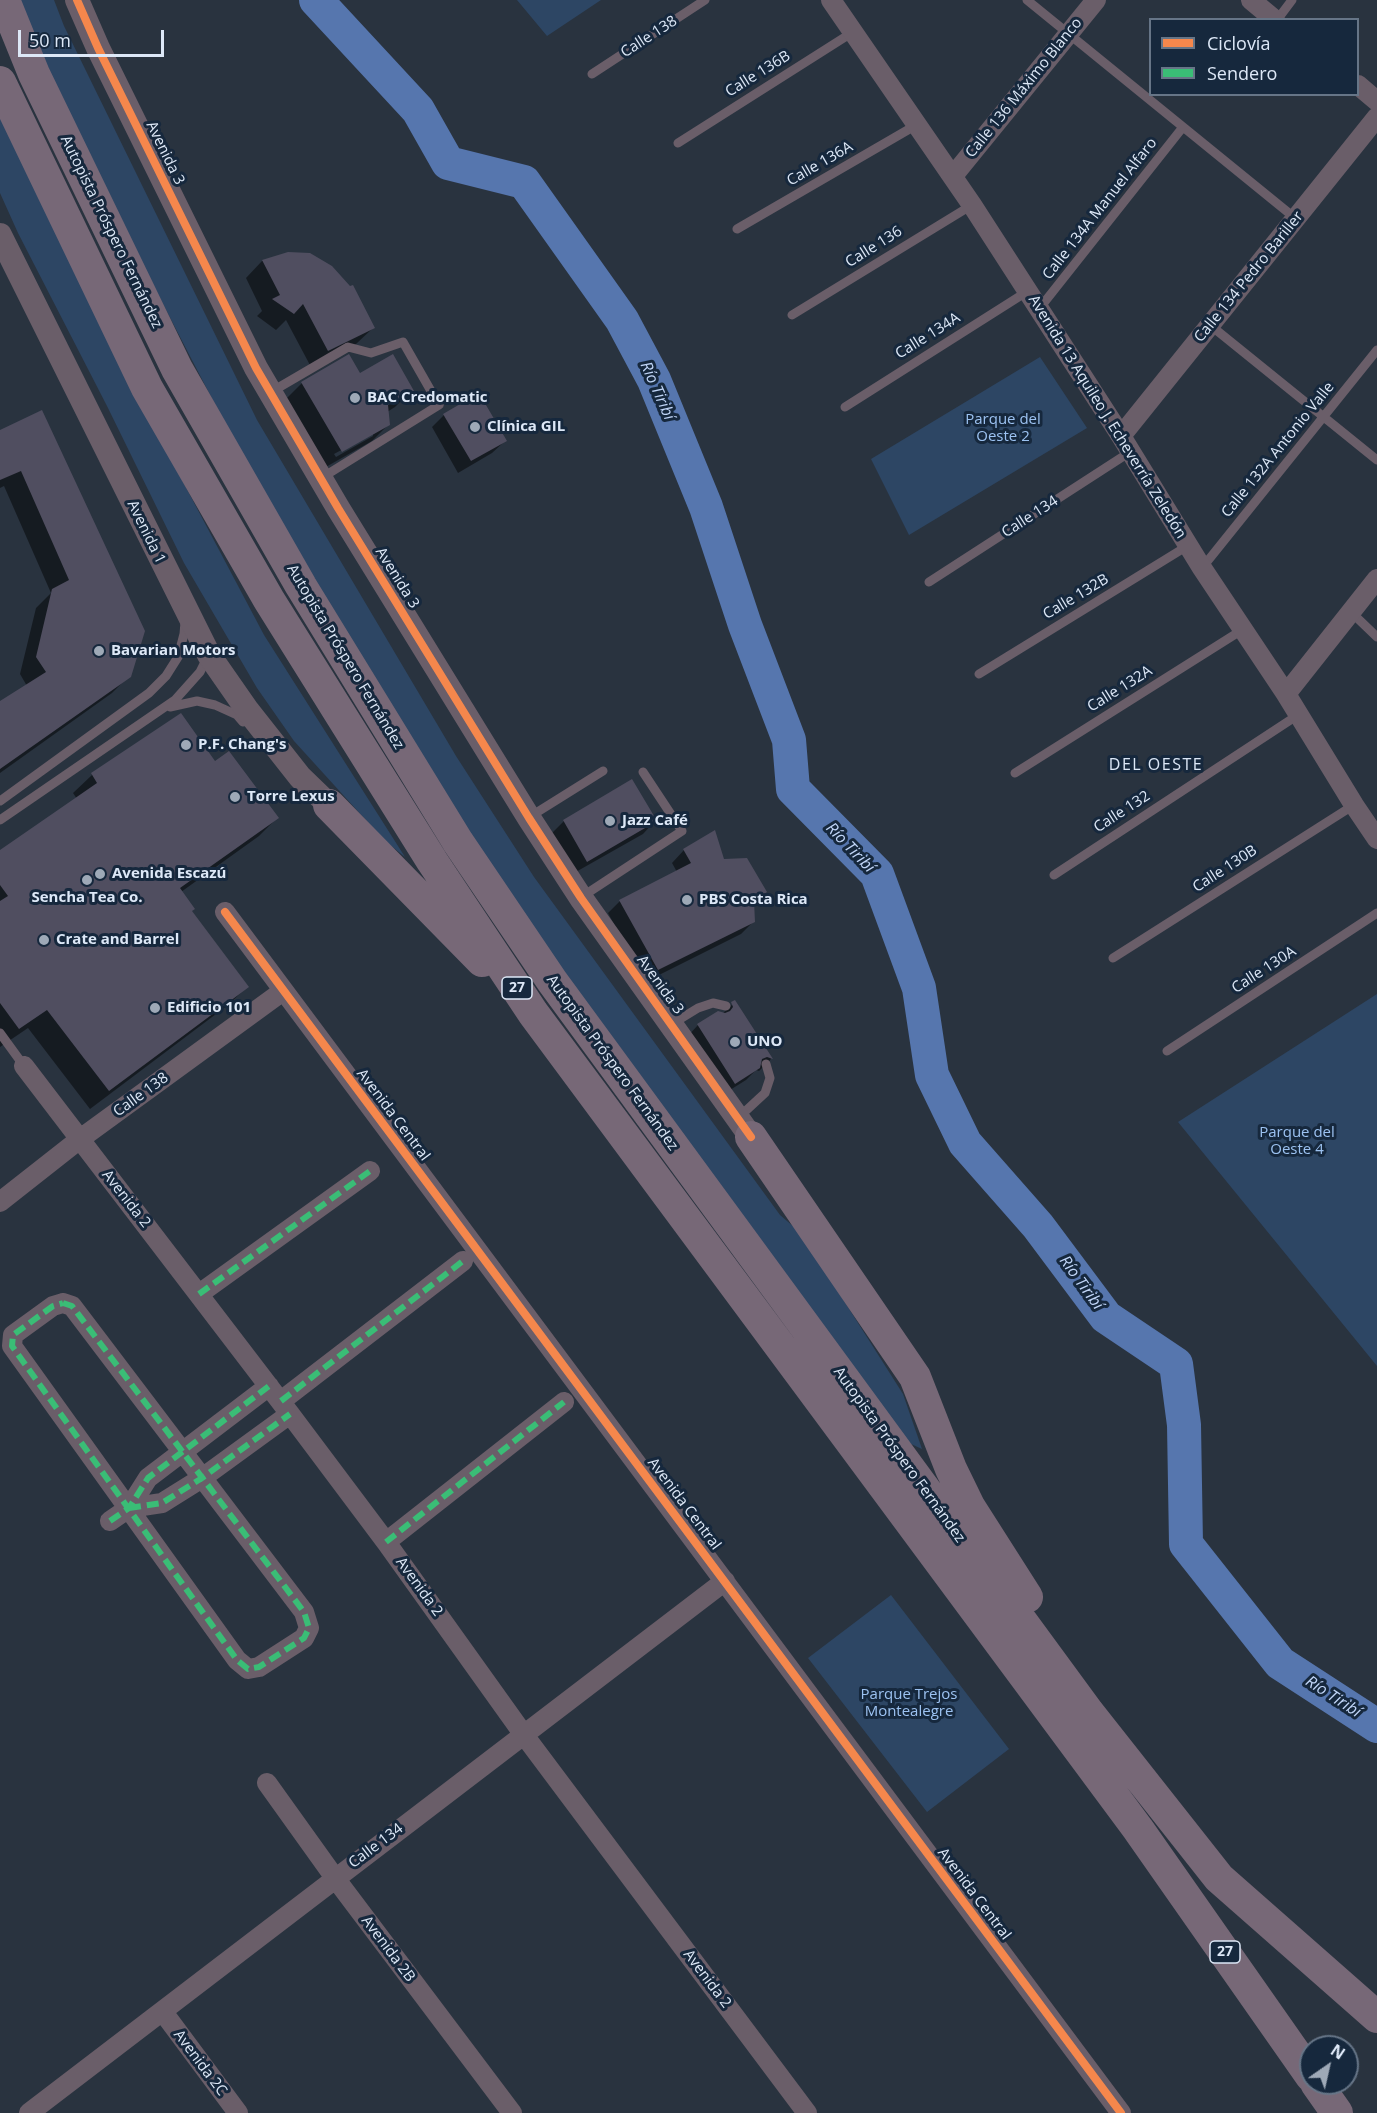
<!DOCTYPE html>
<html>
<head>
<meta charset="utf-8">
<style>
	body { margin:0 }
	#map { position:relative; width:1377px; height:2113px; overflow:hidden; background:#29333f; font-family:"Open Sans",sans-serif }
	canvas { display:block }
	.legend { position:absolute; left:1149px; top:18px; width:210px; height:78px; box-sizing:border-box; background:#16283d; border:2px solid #667587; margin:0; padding:8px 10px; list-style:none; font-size:18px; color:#dde8f7 }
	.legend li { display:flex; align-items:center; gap:12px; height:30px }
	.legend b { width:30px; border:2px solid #667587 }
	.north { position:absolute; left:1299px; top:2035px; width:60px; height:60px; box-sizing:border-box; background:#16283d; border:2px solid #667587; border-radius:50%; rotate:34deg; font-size:16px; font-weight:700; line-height:24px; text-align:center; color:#dde8f7 }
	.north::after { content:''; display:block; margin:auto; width:21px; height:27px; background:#9ea9b7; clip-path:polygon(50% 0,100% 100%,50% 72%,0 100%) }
	.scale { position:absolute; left:18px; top:30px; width:146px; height:27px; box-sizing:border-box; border:3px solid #dde8f7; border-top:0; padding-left:8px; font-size:18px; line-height:21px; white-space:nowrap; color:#dde8f7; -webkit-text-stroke:4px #16283d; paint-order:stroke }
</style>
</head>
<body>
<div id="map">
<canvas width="1377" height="2113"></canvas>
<ul class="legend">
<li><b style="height:8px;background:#f5874c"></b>Ciclovía</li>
<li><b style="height:8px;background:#3abd76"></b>Sendero</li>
</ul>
<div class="north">N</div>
<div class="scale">50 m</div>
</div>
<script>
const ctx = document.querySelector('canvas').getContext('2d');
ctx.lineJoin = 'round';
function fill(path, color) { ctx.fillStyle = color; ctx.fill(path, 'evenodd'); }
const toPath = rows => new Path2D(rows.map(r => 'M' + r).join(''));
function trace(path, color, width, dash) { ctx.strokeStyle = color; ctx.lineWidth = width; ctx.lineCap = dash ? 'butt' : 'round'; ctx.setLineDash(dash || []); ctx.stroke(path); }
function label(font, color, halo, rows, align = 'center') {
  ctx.font = font + ' "Open Sans",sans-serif'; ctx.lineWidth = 6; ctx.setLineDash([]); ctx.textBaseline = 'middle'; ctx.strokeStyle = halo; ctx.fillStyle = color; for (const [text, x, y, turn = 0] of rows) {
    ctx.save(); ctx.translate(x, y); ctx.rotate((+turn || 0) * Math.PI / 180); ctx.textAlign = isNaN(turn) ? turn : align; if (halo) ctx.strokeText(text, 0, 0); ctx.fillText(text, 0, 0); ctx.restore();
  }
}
fill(toPath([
	[16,0,54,0,64,26,257,420,456,756,534,877,780,1215,801,1233,903,1394,922,1449,911,1444,895,1431,504,896,277,524,51,88],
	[517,0,601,0,547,36],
	[0,117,108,340,264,635,405,857,384,840,294,741,257,688,184,563,107,406,18,233,0,193],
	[1040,357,1087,428,909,535,871,459],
	[1377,994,1377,1366,1178,1122],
	[891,1595,1009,1749,927,1812,808,1658]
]), '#2d4664');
fill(toPath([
	[288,253,373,328,356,344,311,367,286,320,276,330,257,316,262,311,246,278,262,261],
	[359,375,412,390,395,407,387,412,389,424,372,441,324,468,285,400,302,383],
	[373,433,373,436,336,457,334,454],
	[41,412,129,676,112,693,0,773,0,703,27,686,20,674,36,608,51,593,4,486,0,488,0,432],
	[444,415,505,441,492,453,458,473,432,427],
	[180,715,215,763,277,818,259,836,181,892,190,912,247,987,228,1005,90,1109,28,1028,0,1047,0,852,77,799,73,793,92,775],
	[632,782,655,821,643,834,574,873,551,834,564,821],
	[684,850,723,861,765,892,753,904,754,921,741,934,645,982,608,913,620,901,677,872,672,863],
	[735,1002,771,1059,759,1071,756,1070,746,1080,722,1095,686,1038,698,1025,722,1014]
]), '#0007');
trace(toPath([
	[316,0,418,110,448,163,524,182,622,320,654,380,706,507,745,625,789,740,793,789,877,874,919,988,932,1075,965,1143,1038,1226,1106,1317,1176,1364,1184,1425,1186,1544,1280,1663,1377,1726]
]), '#5676ae', 34);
fill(toPath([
	[288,252,310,253,332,266,350,286,353,285,375,328,328,351,303,304,294,314,272,299,280,295,262,260],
	[349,354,360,373,393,354,414,391,388,405,390,425,342,452,301,382],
	[479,393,507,441,471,461,443,414],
	[42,410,145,631,131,677,0,769,0,701,46,672,36,657,52,589,69,580,21,471,0,480,0,430],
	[181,713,215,761,229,751,279,818,180,888,195,909,192,911,249,987,109,1091,47,1010,19,1029,0,1003,0,901,8,896,0,885,0,850,97,783,91,773],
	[632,779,657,821,587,862,563,820],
	[715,830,724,859,747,858,767,892,754,901,755,922,658,970,619,900,691,863,683,849],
	[735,1000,773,1059,767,1057,762,1059,760,1068,735,1084,697,1024,718,1011,725,1013,730,1011,733,1007,731,1002]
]), '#504e60');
trace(toPath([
	[1027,0,1295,218],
	[1277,20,1292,0],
	[592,74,705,0],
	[678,143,853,32],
	[737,229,918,124],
	[1039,309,1183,127],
	[792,315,972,205],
	[1210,325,1377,460],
	[271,392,348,347,371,353,403,342,439,405,323,477],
	[845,407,1028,291],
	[1202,568,1377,350],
	[929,582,1130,452],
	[1351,612,1377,637],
	[979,674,1189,545],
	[170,707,197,701,215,705,237,715,243,722],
	[1015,773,1242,630],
	[0,801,149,693,166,676,178,657,184,634,185,622],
	[531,816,603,771],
	[0,820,175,700,200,672,208,656],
	[1054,875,1298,715],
	[583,896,682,831,643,772],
	[1113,958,1354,805],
	[672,1024,698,1008,713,1003,726,1006],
	[0,1033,24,1066],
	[1167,1051,1377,913],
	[738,1118,765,1093,770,1078,766,1064]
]), '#6a5e69', 9);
trace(toPath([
	[831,0,972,205,1121,436,1202,568,1286,694,1354,805,1377,839],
	[1251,0,1275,20],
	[1358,85,1377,101],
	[953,176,1096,0],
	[1121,436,1377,117],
	[1286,694,1377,579],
	[225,912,1121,2113],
	[24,1066,290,1414,386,1542,524,1735,807,2113],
	[0,1202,80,1139,283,991],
	[199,1294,370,1171],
	[63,1303,72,1306,304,1612,309,1628,304,1638,259,1667,248,1669,237,1660,12,1346,13,1335,53,1306,63,1303],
	[281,1401,463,1261],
	[129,1508,162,1503,202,1478,290,1414],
	[110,1521,129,1508,148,1478,269,1386],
	[386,1542,564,1402],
	[267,1783,335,1878,512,2113],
	[163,2012,238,2113],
	[29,2113,725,1581]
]), '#6a5e69', 20);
trace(toPath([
	[77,0,98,48,256,368,338,508,529,818,581,898,751,1137],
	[0,235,209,655,248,711,300,777,329,805]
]), '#6a5e69', 24);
trace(toPath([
	[4,0,34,74,177,369,301,586,458,842,552,981,1088,1712,1219,1878,1377,2017],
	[0,82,147,388,269,600,432,861,533,1013,1138,1829,1311,2076],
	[329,805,482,961],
	[751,1137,915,1377,951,1469,969,1506,1027,1597],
	[1316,2083,1337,2113]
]), '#776877', 32);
trace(toPath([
	[199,1294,370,1171],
	[63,1303,72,1306,304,1612,309,1628,304,1638,259,1667,248,1669,237,1660,12,1346,13,1335,53,1306,63,1303],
	[281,1401,463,1261],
	[129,1508,162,1503,202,1478,290,1414],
	[110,1521,129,1508,148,1478,269,1386],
	[386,1542,564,1402]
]), '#3abd76', 6, [12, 6]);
trace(toPath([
	[77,0,98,48,256,368,338,508,529,818,581,898,751,1137],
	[225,912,1121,2113]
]), '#f5874c', 8);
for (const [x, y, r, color] of [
	[355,398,6,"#9ea9b7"],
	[475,427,6,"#9ea9b7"],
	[99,651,6,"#9ea9b7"],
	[186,745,6,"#9ea9b7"],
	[235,797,6,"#9ea9b7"],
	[610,821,6,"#9ea9b7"],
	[100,874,6,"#9ea9b7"],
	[87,880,6,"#9ea9b7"],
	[687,900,6,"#9ea9b7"],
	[44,940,6,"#9ea9b7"],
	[155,1008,6,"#9ea9b7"],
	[735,1042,6,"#9ea9b7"]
]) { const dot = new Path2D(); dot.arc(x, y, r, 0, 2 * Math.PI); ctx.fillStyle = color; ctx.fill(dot); trace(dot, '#16283d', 2); }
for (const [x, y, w] of [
	[517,988,30],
	[1225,1952,30]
]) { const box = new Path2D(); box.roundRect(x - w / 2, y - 11, w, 22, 4.5); ctx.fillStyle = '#16283d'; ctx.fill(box); trace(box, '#dde8f7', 1.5); }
label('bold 14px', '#dde8f7', null, [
	["27",517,988],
	["27",1225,1952]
]);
label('15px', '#dde8f7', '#16283d', [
	["Calle 138",649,37,-33],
	["Calle 136B",758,74,-32],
	["Calle 136 Máximo Blanco",1024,88,-51],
	["Avenida 3",165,153,64],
	["Calle 136A",820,164,-30],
	["Calle 134A Manuel Alfaro",1100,209,-52],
	["Autopista Próspero Fernández",111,232,64],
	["Calle 136",874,247,-32],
	["Calle 134 Pedro Bariller",1249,277,-51],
	["Calle 134A",928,336,-32],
	["Avenida 13 Aquileo J. Echeverría Zeledón",1107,417,58],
	["Calle 132A Antonio Valle",1278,450,-51],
	["Calle 134",1030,517,-33],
	["Avenida 1",146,532,64],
	["Avenida 3",397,578,58],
	["Calle 132B",1076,597,-31],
	["Autopista Próspero Fernández",345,657,59],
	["Calle 132A",1120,689,-32],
	["Calle 132",1122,812,-33],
	["Calle 130B",1225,869,-33],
	["Calle 130A",1264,970,-33],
	["Avenida 3",660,985,54],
	["Autopista Próspero Fernández",612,1063,54],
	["Calle 138",141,1095,-36],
	["Avenida Central",393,1115,53],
	["Avenida 2",126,1199,52],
	["Autopista Próspero Fernández",899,1455,54],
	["Avenida Central",684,1504,53],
	["Avenida 2",419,1587,54],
	["Calle 134",376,1846,-37],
	["Avenida Central",974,1894,53],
	["Avenida 2B",388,1949,53],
	["Avenida 2",707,1979,53],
	["Avenida 2C",200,2063,53]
]);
label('bold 15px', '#dde8f7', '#16283d', [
	["BAC Credomatic",367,398],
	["Clínica GIL",487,427],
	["Bavarian Motors",111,651],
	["P.F. Chang's",198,745],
	["Torre Lexus",247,797],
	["Jazz Café",622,821],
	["Avenida Escazú",112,874],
	["Sencha Tea Co.",87,898,"center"],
	["PBS Costa Rica",699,900],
	["Crate and Barrel",56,940],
	["Edificio 101",167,1008],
	["UNO",747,1042]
], 'left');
label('15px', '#9cc2f1', '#16283d', [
	["Parque del",1003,420],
	["Oeste 2",1003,437],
	["Parque del",1297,1133],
	["Oeste 4",1297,1150],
	["Parque Trejos",909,1695],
	["Montealegre",909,1712]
]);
label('italic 16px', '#c0d5f7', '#16283d', [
	["Río Tiribí",657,391,66],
	["Río Tiribí",850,848,46],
	["Río Tiribí",1081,1283,54],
	["Río Tiribí",1333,1697,33]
]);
ctx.letterSpacing = '1.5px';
label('16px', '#dde8f7', '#16283d', [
	["DEL OESTE",1156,765]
]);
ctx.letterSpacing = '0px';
</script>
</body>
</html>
